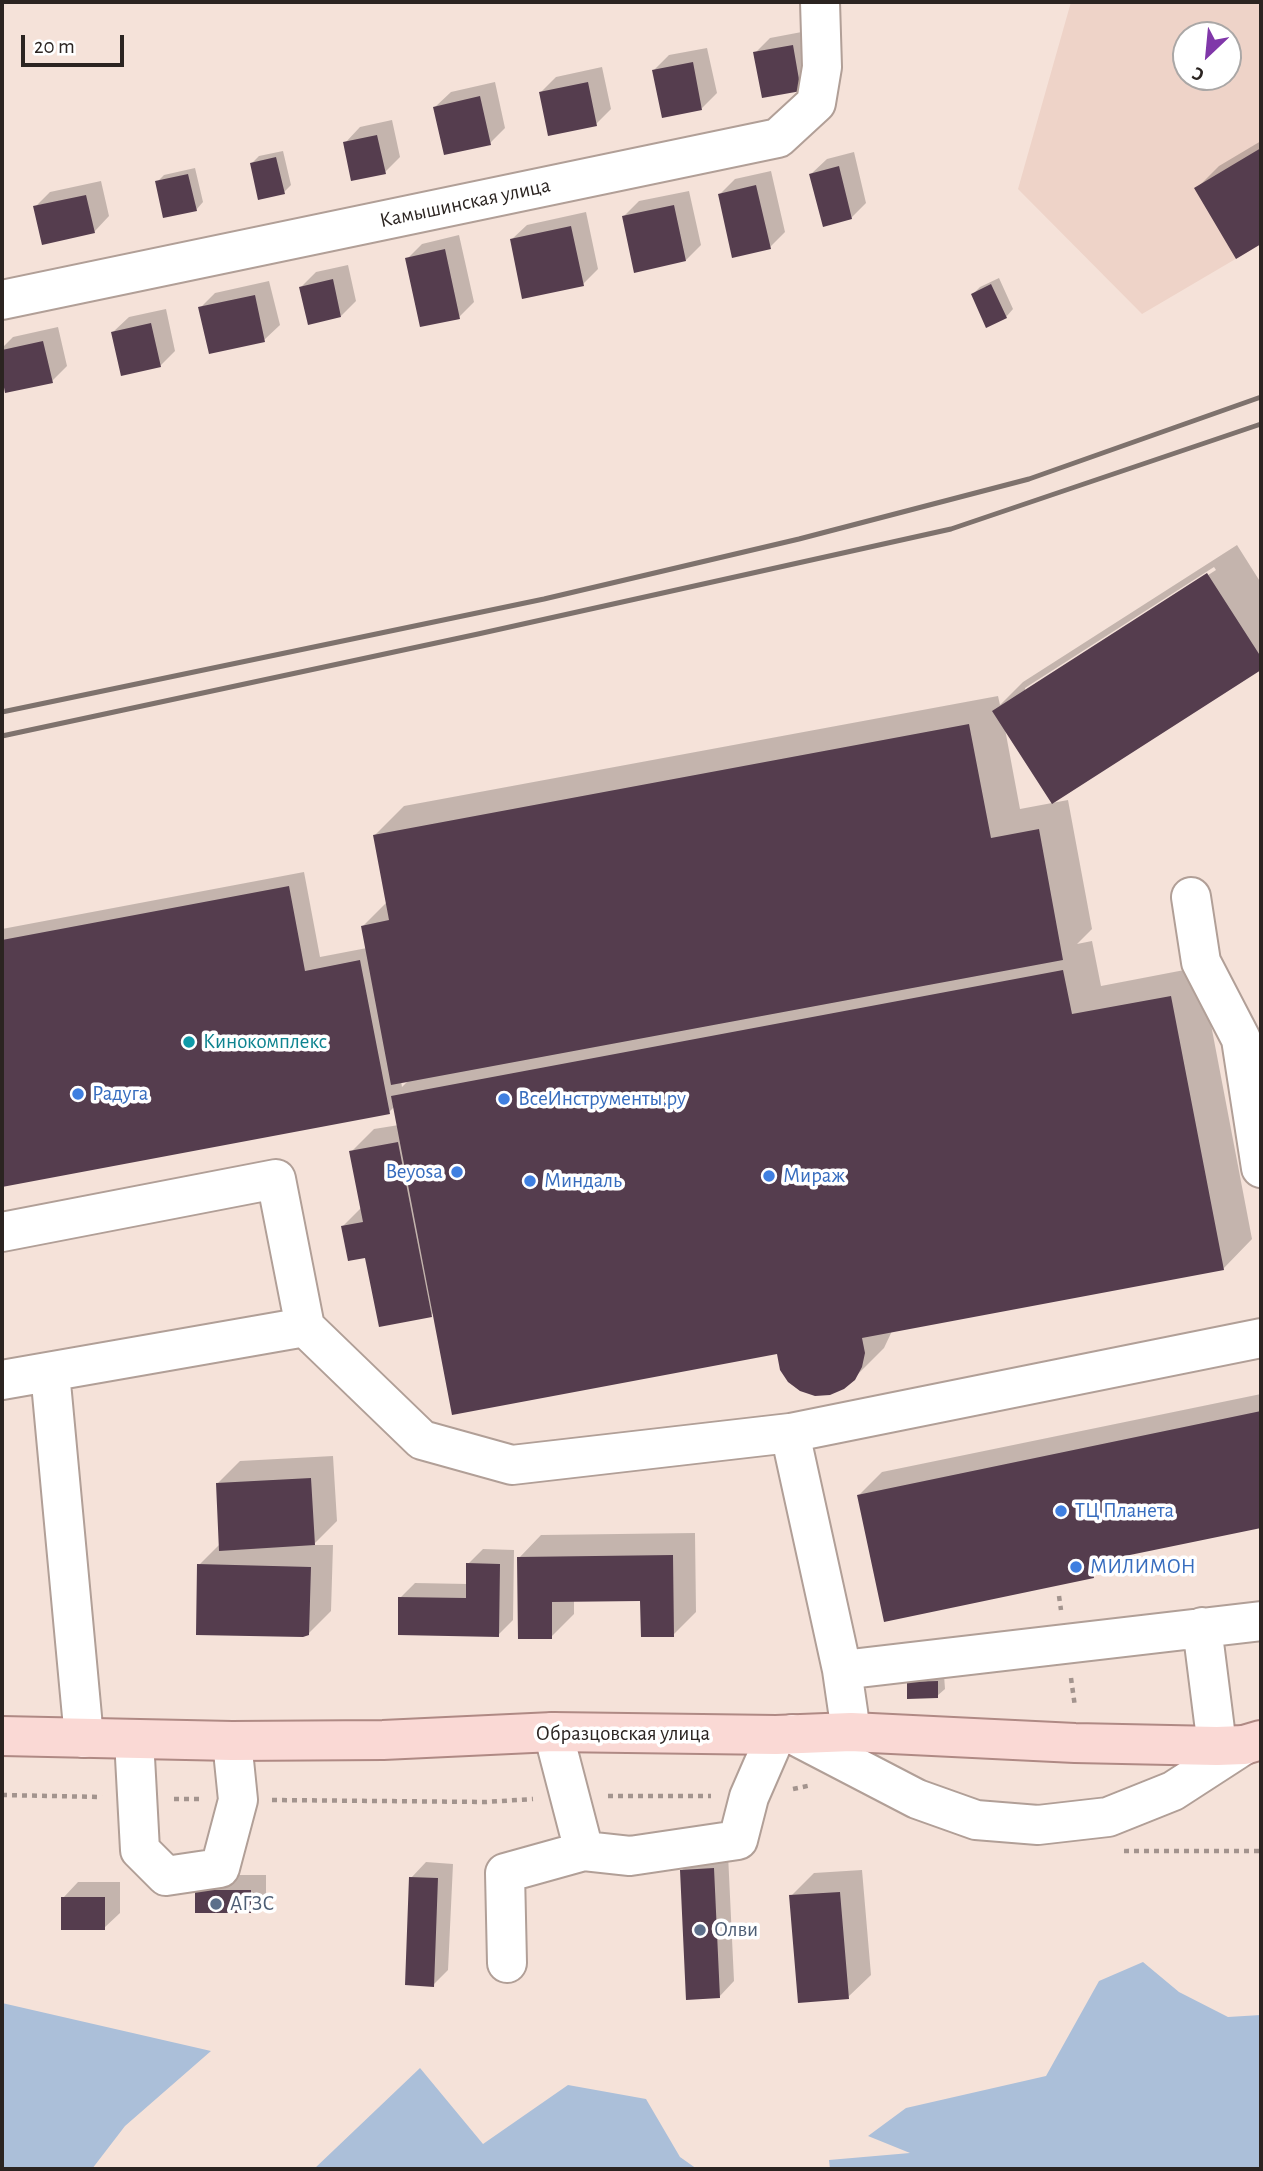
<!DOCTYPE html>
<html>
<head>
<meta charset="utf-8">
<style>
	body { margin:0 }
	#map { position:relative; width:1263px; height:2171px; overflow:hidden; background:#f5e2d9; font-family:"Alegreya Sans",sans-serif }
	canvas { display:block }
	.frame { position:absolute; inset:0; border:4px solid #2b2421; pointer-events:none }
	.north { position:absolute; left:1172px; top:21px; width:70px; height:70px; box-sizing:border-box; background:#fff; border:2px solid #aaa7a6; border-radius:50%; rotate:206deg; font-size:19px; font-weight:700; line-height:28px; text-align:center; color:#2b2421 }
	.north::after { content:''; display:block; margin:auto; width:24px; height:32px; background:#8037a9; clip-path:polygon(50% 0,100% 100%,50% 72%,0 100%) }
	.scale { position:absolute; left:21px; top:35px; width:103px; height:32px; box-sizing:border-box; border:4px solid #2b2421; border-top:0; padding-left:9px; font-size:21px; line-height:24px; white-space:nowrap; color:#2b2421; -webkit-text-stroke:5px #fff; paint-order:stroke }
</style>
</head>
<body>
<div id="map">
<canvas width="1263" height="2171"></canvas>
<div class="frame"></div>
<div class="north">С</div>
<div class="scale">20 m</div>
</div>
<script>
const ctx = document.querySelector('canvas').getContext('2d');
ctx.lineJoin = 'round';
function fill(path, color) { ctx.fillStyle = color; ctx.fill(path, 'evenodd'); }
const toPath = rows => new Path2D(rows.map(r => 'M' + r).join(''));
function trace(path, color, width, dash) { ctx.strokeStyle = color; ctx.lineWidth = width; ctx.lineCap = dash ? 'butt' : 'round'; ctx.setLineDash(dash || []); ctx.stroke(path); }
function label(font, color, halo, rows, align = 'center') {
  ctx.font = font + ' "Alegreya Sans",sans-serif'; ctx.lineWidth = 7; ctx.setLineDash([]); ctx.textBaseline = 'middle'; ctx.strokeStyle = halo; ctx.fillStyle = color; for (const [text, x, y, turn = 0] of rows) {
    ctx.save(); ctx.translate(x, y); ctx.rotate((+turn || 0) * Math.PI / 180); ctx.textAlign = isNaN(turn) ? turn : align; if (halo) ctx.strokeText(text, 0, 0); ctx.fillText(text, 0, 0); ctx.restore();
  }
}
fill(toPath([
	[1071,2,1261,2,1261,244,1142,314,1018,189],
	[1186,35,1228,35,1228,77,1186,77]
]), '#eed3c8');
fill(toPath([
	[1143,1962,1179,1992,1228,2017,1261,2015,1261,2169,830,2169,829,2160,910,2153,868,2136,906,2108,1046,2076,1099,1981],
	[2,2003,211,2051,125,2126,92,2169,2,2169],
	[420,2068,483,2144,568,2085,646,2099,680,2157,697,2169,314,2169]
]), '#abbfd9');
fill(toPath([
	[807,31,800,89,755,53,770,38],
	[707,48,717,93,702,108,654,70,669,55],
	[602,67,611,109,596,124,540,93,556,77],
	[495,82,505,128,490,143,435,107,451,92],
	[392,120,400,157,385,172,345,143,360,127],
	[1261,141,1261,242,1237,257,1196,189,1219,166],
	[283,151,291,185,284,192,252,163,259,156],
	[854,152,866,203,851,218,811,174,827,159],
	[195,168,203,202,196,210,157,182,164,175],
	[771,171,785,232,770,247,720,194,735,179],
	[101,181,109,216,94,232,35,207,50,192],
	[689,191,701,245,686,260,624,216,639,201],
	[586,212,598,269,583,284,511,240,527,225],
	[459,235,474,302,459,317,407,259,422,244],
	[348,265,356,301,341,316,301,287,316,272],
	[999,278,1013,309,1006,317,973,294,980,287],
	[269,281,280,325,264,340,200,308,215,293],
	[166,309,175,351,160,366,113,332,129,317],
	[58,327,67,366,52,381,5,384,2,387,2,341,3,347,13,337],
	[1237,545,1261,583,1261,668,1052,802,1005,729,1020,809,1068,800,1092,929,1077,944,1092,941,1101,986,1200,967,1252,1239,1223,1269,892,1331,884,1348,854,1378,778,1352,434,1312,431,1315,367,1256,343,1226,362,1207,351,1152,374,1129,399,1125,395,1106,389,1112,2,1185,2,929,304,872,320,957,367,948,363,926,387,902,375,835,404,806,998,696,1000,705,1023,682],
	[1214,567,1216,570,1025,692,1025,688],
	[410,1079,402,1087,401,1081],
	[1261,1394,1261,1526,1112,1557,1093,1576,859,1495,882,1472],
	[333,1456,337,1521,313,1545,333,1545,331,1611,308,1634,199,1565,221,1543,217,1484,240,1461],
	[695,1533,696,1612,673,1635,642,1599,574,1600,574,1614,551,1637,519,1558,541,1535],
	[483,1549,514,1550,513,1620,498,1635,400,1598,415,1583,468,1584,468,1564],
	[944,1675,945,1689,937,1696,909,1683,916,1676],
	[728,1854,734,1981,719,1997,682,1870,697,1855],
	[426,1862,453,1864,448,1970,433,1985,411,1878],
	[862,1870,871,1975,848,1997,791,1896,814,1873],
	[212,1875,266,1875,266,1896,250,1912,197,1891],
	[78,1882,120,1882,120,1913,104,1928,63,1898]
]), '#0003');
fill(toPath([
	[793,45,801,91,762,98,753,52],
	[693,62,702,110,662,118,652,70],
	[588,82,597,126,548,136,539,92],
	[480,96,491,145,444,155,433,107],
	[377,135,386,174,351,181,343,142],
	[1261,148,1261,244,1236,259,1194,188],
	[276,157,285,194,258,200,250,163],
	[839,166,852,219,823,227,809,174],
	[188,174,197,211,163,218,155,181],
	[756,185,771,249,732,258,718,194],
	[86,195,95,233,42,245,33,206],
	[674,205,686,261,634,273,622,216],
	[571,226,584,286,522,299,510,239],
	[445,249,460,319,420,327,405,258],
	[333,279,341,317,308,325,299,287],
	[991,284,1007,318,986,328,971,294],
	[255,295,265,342,209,354,198,307],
	[151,323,161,367,121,376,111,332],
	[43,341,53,383,5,393,2,376,2,350],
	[1207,573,1261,657,1261,670,1052,804,992,711],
	[969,724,991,838,1039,829,1063,960,391,1085,361,926,389,920,373,835],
	[289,886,305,971,360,960,390,1114,2,1187,2,940],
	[1063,970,1072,1014,1171,996,1224,1270,862,1338,865,1353,862,1367,855,1380,844,1389,830,1395,815,1396,800,1391,788,1382,780,1370,777,1354,452,1415,391,1096],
	[398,1142,432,1317,379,1327,365,1258,348,1261,341,1226,363,1222,349,1151],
	[1261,1411,1261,1528,1091,1563,1094,1578,884,1622,857,1495],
	[311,1478,315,1545,219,1551,216,1483],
	[673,1555,674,1637,641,1637,640,1601,552,1602,552,1639,518,1639,517,1557],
	[466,1563,500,1564,499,1637,398,1635,398,1597,466,1598],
	[197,1564,311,1567,309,1635,303,1637,196,1635],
	[938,1681,938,1698,907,1699,907,1682],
	[714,1868,720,1998,686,2000,680,1870],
	[409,1877,438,1878,434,1987,405,1985],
	[195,1890,251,1890,251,1913,195,1913],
	[840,1892,849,1999,798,2003,789,1895],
	[61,1897,105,1897,105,1930,61,1930]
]), '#553d4e');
const minor = toPath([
	[2,300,778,138,816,103,822,67,820,2],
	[1191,897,1201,962,1241,1039,1261,1168],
	[2,1232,276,1179,305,1327],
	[50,1372,84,1738],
	[2,1380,305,1327,422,1440,512,1465,790,1433],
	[1202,1627,1217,1746],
	[842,1670,1261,1621],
	[553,1732,584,1851,630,1856,738,1840,749,1797,776,1735],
	[851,1732,842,1670,790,1433,1261,1338],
	[792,1734,917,1799,976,1820,1038,1825,1108,1817,1173,1791,1244,1745],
	[134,1739,140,1850,166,1876,220,1868,238,1800,232,1741],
	[507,1963,505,1873,584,1851]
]);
const major = toPath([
	[2,1736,232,1741,383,1740,553,1732,776,1735,851,1732,1075,1743,1217,1746,1244,1745,1261,1740]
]);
trace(minor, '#b19f97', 42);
trace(major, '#af8984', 42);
trace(toPath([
	[1059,1596,1061,1610],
	[1071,1678,1075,1707],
	[793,1789,812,1785],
	[2,1795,102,1797],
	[608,1796,711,1796],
	[174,1799,200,1799],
	[272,1800,486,1802,533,1799],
	[1124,1851,1261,1851]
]), '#a3948e', 4.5, [5, 5]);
trace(minor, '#fff', 38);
trace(major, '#fad9d5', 38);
trace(toPath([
	[2,712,544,599,799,539,1029,479,1261,397],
	[2,736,478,634,951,529,1261,424]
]), '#7e726d', 5);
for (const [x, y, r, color] of [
	[189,1042,7,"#0f9aa8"],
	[78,1094,7,"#3f7fe0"],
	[504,1099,7,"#3f7fe0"],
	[457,1172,7,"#3f7fe0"],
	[769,1176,7,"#3f7fe0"],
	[530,1181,7,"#3f7fe0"],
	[1061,1511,7,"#3f7fe0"],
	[1076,1567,7,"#3f7fe0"],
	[216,1904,7,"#5c6f8a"],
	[700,1930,7,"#5c6f8a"]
]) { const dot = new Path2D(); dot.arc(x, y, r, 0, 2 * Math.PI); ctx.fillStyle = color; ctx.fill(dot); trace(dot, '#fff', 2.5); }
label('21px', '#2b2421', '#fff', [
	["Камышинская улица",465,203,-12],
	["Образцовская улица",623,1734]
]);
label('21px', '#0d838f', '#fff', [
	["Кинокомплекс",203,1042]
], 'left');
label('21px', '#366cbe', '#fff', [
	["Радуга",92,1094],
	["ВсеИнструменты.ру",518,1099],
	["Beyosa",443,1172,"right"],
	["Мираж",783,1176],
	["Миндаль",544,1181],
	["ТЦ Планета",1075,1511],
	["МИЛИМОН",1090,1567]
], 'left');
label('21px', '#4e5e75', '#fff', [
	["АГЗС",230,1904],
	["Олви",714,1930]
], 'left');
</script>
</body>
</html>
